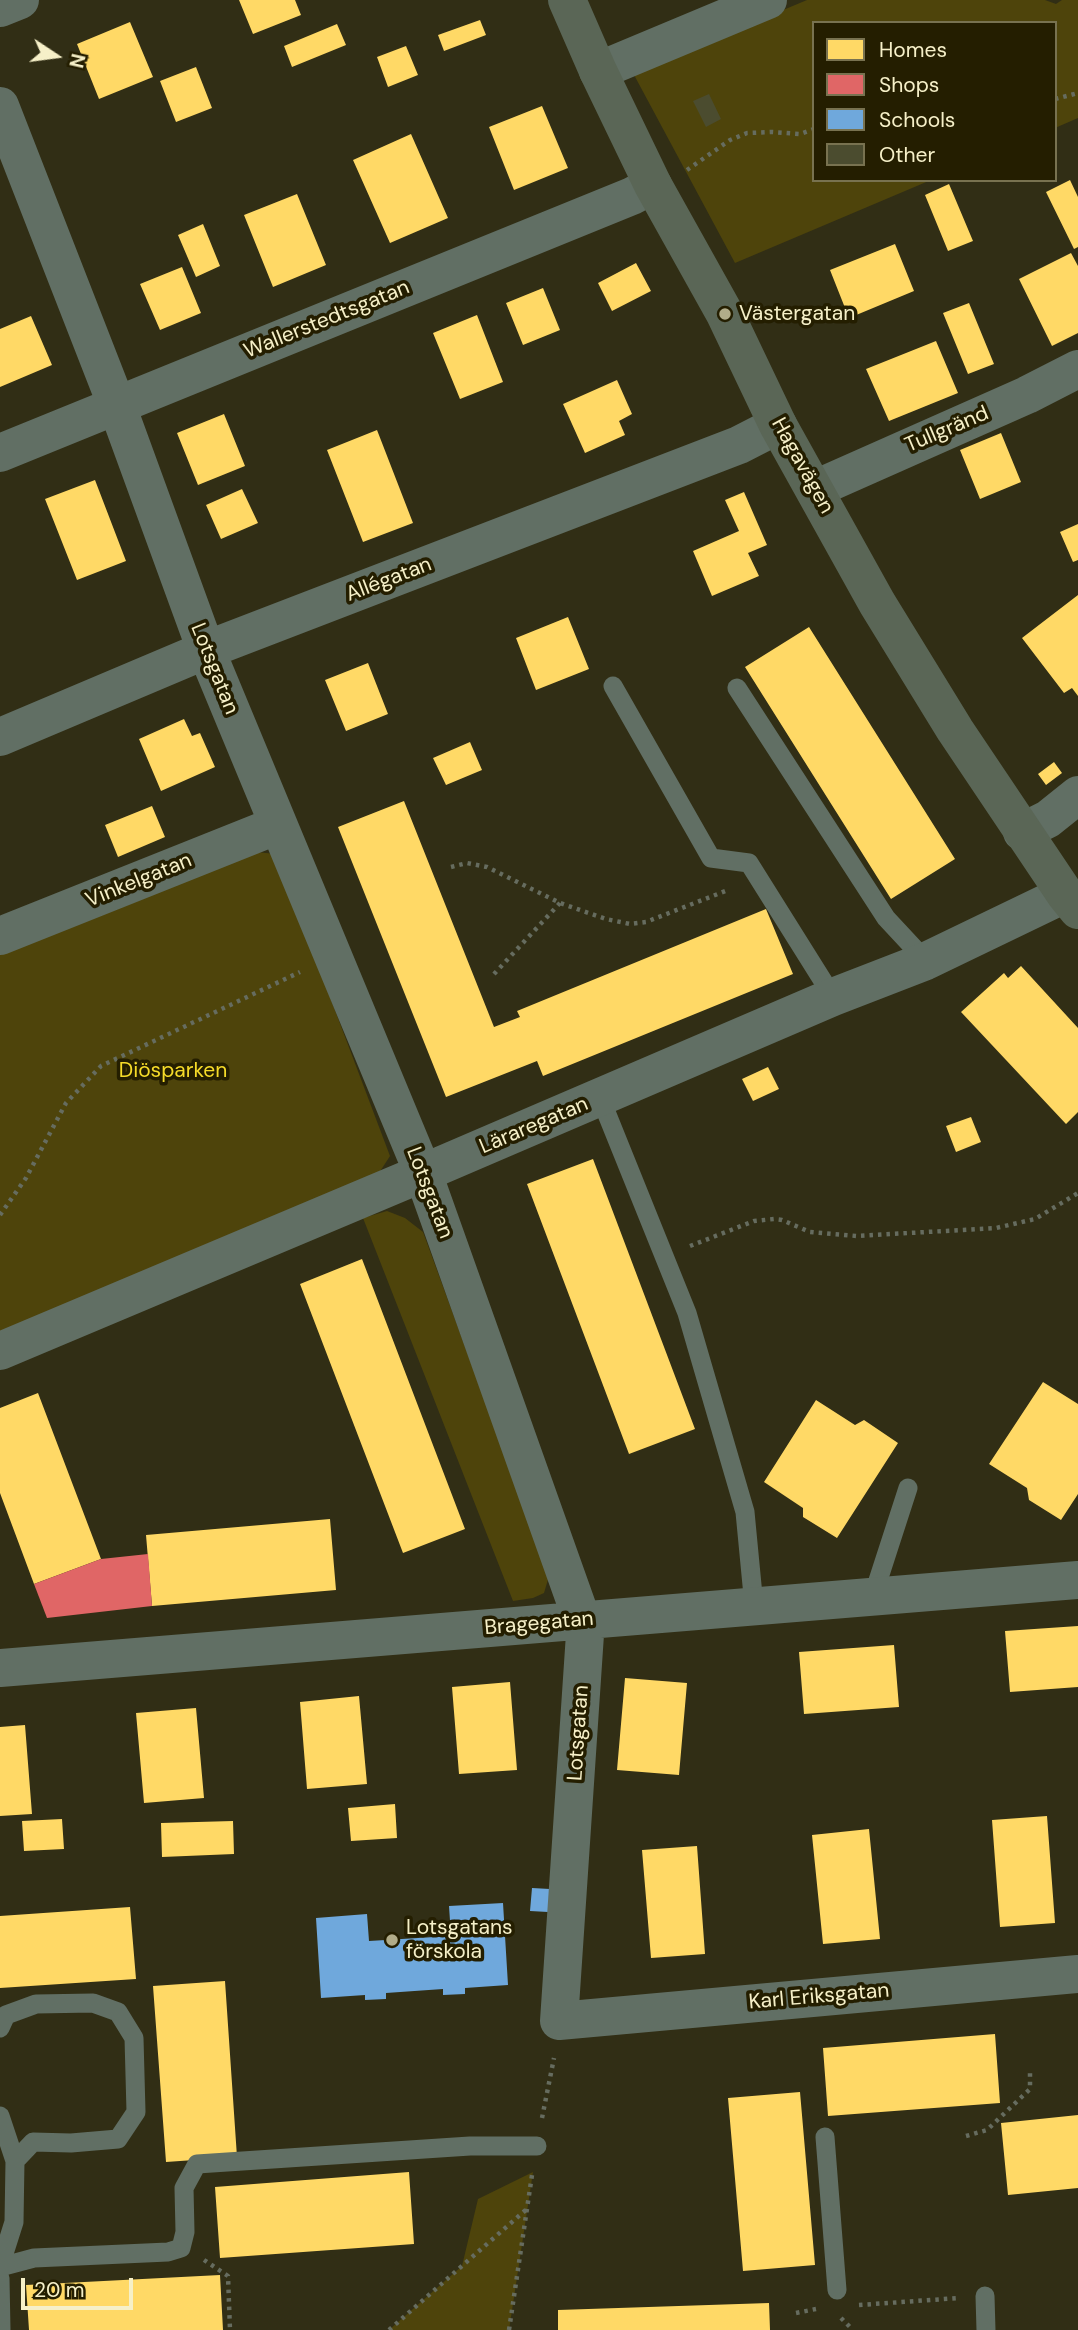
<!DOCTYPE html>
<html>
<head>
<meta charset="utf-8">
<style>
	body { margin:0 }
	#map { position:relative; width:1078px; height:2330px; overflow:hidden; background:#312e15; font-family:"DM Sans",sans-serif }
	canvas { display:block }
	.legend { position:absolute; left:812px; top:21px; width:245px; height:161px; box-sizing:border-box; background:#241e00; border:2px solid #787250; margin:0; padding:9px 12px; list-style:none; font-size:21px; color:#f6f0c8 }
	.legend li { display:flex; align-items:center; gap:14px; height:35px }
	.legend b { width:35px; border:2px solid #787250 }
	.north { position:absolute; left:21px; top:21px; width:70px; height:70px; -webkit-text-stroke:5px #241e00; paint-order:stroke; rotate:103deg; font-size:19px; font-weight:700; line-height:28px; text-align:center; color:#f6f0c8 }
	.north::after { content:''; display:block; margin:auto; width:24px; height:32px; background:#f6f0c8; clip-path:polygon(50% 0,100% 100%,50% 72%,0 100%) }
	.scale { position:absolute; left:21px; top:2278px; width:112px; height:32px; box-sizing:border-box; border:4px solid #f6f0c8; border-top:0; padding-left:9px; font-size:21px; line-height:24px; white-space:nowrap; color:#f6f0c8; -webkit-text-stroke:5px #241e00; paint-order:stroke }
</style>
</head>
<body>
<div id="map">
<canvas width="1078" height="2330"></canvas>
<ul class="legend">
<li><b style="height:19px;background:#ffd966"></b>Homes</li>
<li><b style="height:19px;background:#e06666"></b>Shops</li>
<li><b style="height:19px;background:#6fa8dc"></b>Schools</li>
<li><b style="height:19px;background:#4b4c2f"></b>Other</li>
</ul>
<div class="north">N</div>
<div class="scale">20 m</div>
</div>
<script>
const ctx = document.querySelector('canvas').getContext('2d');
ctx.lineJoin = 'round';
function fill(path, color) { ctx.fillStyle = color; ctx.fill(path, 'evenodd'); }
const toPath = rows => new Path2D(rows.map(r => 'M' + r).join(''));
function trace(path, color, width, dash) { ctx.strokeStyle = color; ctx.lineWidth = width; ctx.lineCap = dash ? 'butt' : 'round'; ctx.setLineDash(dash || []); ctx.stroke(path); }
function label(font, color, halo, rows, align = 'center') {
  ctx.font = font + ' "DM Sans",sans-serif'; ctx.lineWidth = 7; ctx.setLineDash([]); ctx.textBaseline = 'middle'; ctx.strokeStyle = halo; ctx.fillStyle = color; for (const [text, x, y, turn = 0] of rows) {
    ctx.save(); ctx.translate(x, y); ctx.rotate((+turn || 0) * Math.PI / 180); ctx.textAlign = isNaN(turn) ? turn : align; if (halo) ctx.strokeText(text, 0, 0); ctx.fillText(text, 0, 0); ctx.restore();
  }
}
fill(toPath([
	[807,0,1045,0,1056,4,1062,0,1078,0,1078,118,1055,128,1055,23,814,23,814,180,931,180,735,263,633,73],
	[256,852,276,854,390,1156,379,1173,0,1334,0,950],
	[387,1211,405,1218,423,1232,549,1576,544,1593,533,1598,513,1601,363,1218],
	[533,2172,509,2330,389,2330,462,2266,478,2199]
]), '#4e440b');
fill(toPath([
	[239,0,295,0,301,15,253,34],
	[480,20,486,35,444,51,438,35],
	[130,22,153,77,99,99,77,44],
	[337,24,346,45,292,67,284,46],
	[406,46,418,75,388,87,377,57],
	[196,67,212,108,176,122,160,81],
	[542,106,568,168,514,190,489,127],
	[411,134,448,218,390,243,353,160],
	[1070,180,1078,197,1078,247,1074,249,1046,192],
	[949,184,973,241,948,251,925,195],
	[297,194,326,265,273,287,244,215],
	[203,224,220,266,196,277,178,235],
	[895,244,914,291,849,318,830,270],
	[1071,253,1078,266,1078,333,1052,346,1019,279],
	[636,263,651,291,612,311,598,283],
	[182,267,201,313,160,330,140,284],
	[543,288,560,330,523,345,506,303],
	[969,303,994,364,968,374,943,313],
	[477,315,503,382,460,399,433,333],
	[31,316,52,365,0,387,0,329],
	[936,341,958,393,889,421,866,369],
	[617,380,632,414,619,421,625,435,585,453,563,404],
	[224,414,245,466,198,485,177,433],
	[377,430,413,523,363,542,327,450],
	[1001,433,1021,482,980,499,960,450],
	[95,480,126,561,77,580,45,499],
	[242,489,258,523,221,539,206,505],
	[744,492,767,545,748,553,759,576,712,596,693,551,739,531,725,500],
	[1078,524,1078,560,1073,562,1060,532],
	[1078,595,1078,696,1072,688,1064,693,1022,638],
	[568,617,589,669,536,690,516,638],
	[809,627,955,859,891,899,745,667],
	[368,663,388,714,346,731,325,680],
	[184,719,192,736,200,733,215,767,161,791,139,739],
	[470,742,482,770,446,785,433,758],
	[1054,762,1062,773,1046,785,1038,774],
	[404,801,494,1027,520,1017,517,1011,766,909,793,974,543,1076,537,1061,446,1097,338,827],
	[152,806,165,837,118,857,105,825],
	[1021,966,1078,1028,1078,1112,1066,1124,961,1012,1004,973,1008,978],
	[768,1067,779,1089,753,1101,742,1079],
	[971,1117,981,1142,956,1152,946,1126],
	[593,1159,695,1429,629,1454,527,1184],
	[362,1259,465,1529,403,1553,300,1284],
	[1043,1382,1078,1404,1078,1494,1061,1520,1029,1500,1027,1488,989,1464],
	[38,1393,101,1559,34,1584,0,1493,0,1408],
	[816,1400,855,1425,864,1420,898,1443,837,1538,803,1517,803,1508,764,1482],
	[330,1519,336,1590,152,1606,146,1535],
	[1078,1626,1078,1687,1010,1692,1005,1631],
	[894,1645,899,1707,804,1714,799,1652],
	[625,1678,687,1683,679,1775,617,1770],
	[510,1682,517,1770,459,1774,452,1687],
	[359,1696,367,1784,307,1789,300,1702],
	[196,1708,204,1798,144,1803,136,1713],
	[25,1725,32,1814,0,1816,0,1727],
	[395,1804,397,1838,351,1841,348,1808],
	[1047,1816,1055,1923,1000,1927,992,1820],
	[62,1819,64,1849,24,1851,22,1821],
	[233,1821,234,1854,162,1857,161,1823],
	[869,1829,880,1939,823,1944,812,1835],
	[697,1846,705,1954,651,1958,642,1850],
	[130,1907,136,1979,0,1988,0,1916],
	[225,1981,237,2157,166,2162,153,1986],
	[995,2034,1000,2103,828,2116,823,2048],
	[800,2092,815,2265,743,2271,728,2098],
	[1078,2115,1078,2188,1008,2195,1001,2123],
	[409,2172,414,2244,220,2258,215,2187],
	[220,2275,223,2330,29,2330,26,2285],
	[769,2303,770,2330,558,2330,558,2310]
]), '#ffd966');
fill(toPath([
	[148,1554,152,1606,47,1618,34,1584,101,1559]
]), '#e06666');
fill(toPath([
	[532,1888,550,1889,548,1912,530,1911],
	[503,1903,508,1985,465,1988,465,1994,443,1995,443,1989,386,1993,386,1999,365,2000,365,1995,321,1998,316,1918,367,1914,369,1941,451,1936,449,1906]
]), '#6fa8dc');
fill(toPath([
	[709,94,721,119,706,127,693,101]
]), '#4b4c2f');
trace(toPath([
	[1055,99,1078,93],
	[687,170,730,140,747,133,772,132,800,134,814,129],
	[451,867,467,863,487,867,560,903,606,919,630,924,646,922,728,890],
	[494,974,560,903],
	[0,1215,26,1178,66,1103,101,1066,300,972],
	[690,1246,754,1221,774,1219,782,1220,810,1232,857,1236,996,1228,1035,1219,1078,1193],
	[542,2118,554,2058],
	[966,2136,987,2130,1030,2089,1030,2072],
	[204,2260,228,2276,230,2330],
	[859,2305,959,2298],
	[796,2313,816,2309],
	[841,2318,853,2330],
	[389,2330,528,2208],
	[509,2330,532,2175]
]), '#666c5f', 4.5, [3.5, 5]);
trace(toPath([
	[613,686,711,858,749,863,833,997],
	[737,688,886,918,926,961],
	[600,1097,687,1313,745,1512,754,1606],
	[873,1596,908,1488],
	[0,2028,6,2015,36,2004,93,2003,118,2012,134,2038,136,2112,118,2139,71,2143,33,2142,15,2161,14,2222,0,2266],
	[0,2116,15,2161],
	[825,2137,837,2290],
	[0,2267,34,2258,168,2252,181,2248,185,2232,184,2188,197,2164,470,2146,537,2146],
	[0,2278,1,2330],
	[985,2296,986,2330]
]), '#616f64', 19);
trace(toPath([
	[0,8,20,0],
	[598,71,768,0],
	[0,106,117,406,206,650,423,1173,582,1620,585,1634,559,2021,1078,1974],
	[0,453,632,196,653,185],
	[815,489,1027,395,1078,369],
	[0,737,206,650,739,445,778,425],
	[1022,832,1048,819,1078,795],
	[0,936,278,825],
	[0,1351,423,1173,833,997,926,961,1065,894],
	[0,1668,1078,1580]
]), '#616f64', 38);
trace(toPath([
	[567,0,598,71,653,185,725,314,778,425,877,603,955,730,1065,894,1078,910]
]), '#5a6656', 38);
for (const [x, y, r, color] of [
	[725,314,7,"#b1ac89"],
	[392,1940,7,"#b1ac89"]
]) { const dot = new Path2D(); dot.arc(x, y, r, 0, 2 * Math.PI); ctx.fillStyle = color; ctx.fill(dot); trace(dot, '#241e00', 2.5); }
label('21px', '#f6f0c8', '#241e00', [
	["Västergatan",739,314],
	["Lotsgatans",406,1928],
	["förskola",406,1952]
], 'left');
label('21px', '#f6f0c8', '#241e00', [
	["Wallerstedtsgatan",327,320,-22],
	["Tullgränd",947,430,-23],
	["Hagavägen",802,466,61],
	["Allégatan",389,580,-21],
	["Lotsgatan",214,669,68],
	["Vinkelgatan",139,881,-22],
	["Läraregatan",534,1126,-23],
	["Lotsgatan",429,1193,69],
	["Bragegatan",539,1624,-5],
	["Lotsgatan",579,1733,-86],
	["Karl Eriksgatan",819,1997,-5]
]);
label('21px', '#f6db29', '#241e00', [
	["Diösparken",173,1071]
]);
</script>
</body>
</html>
